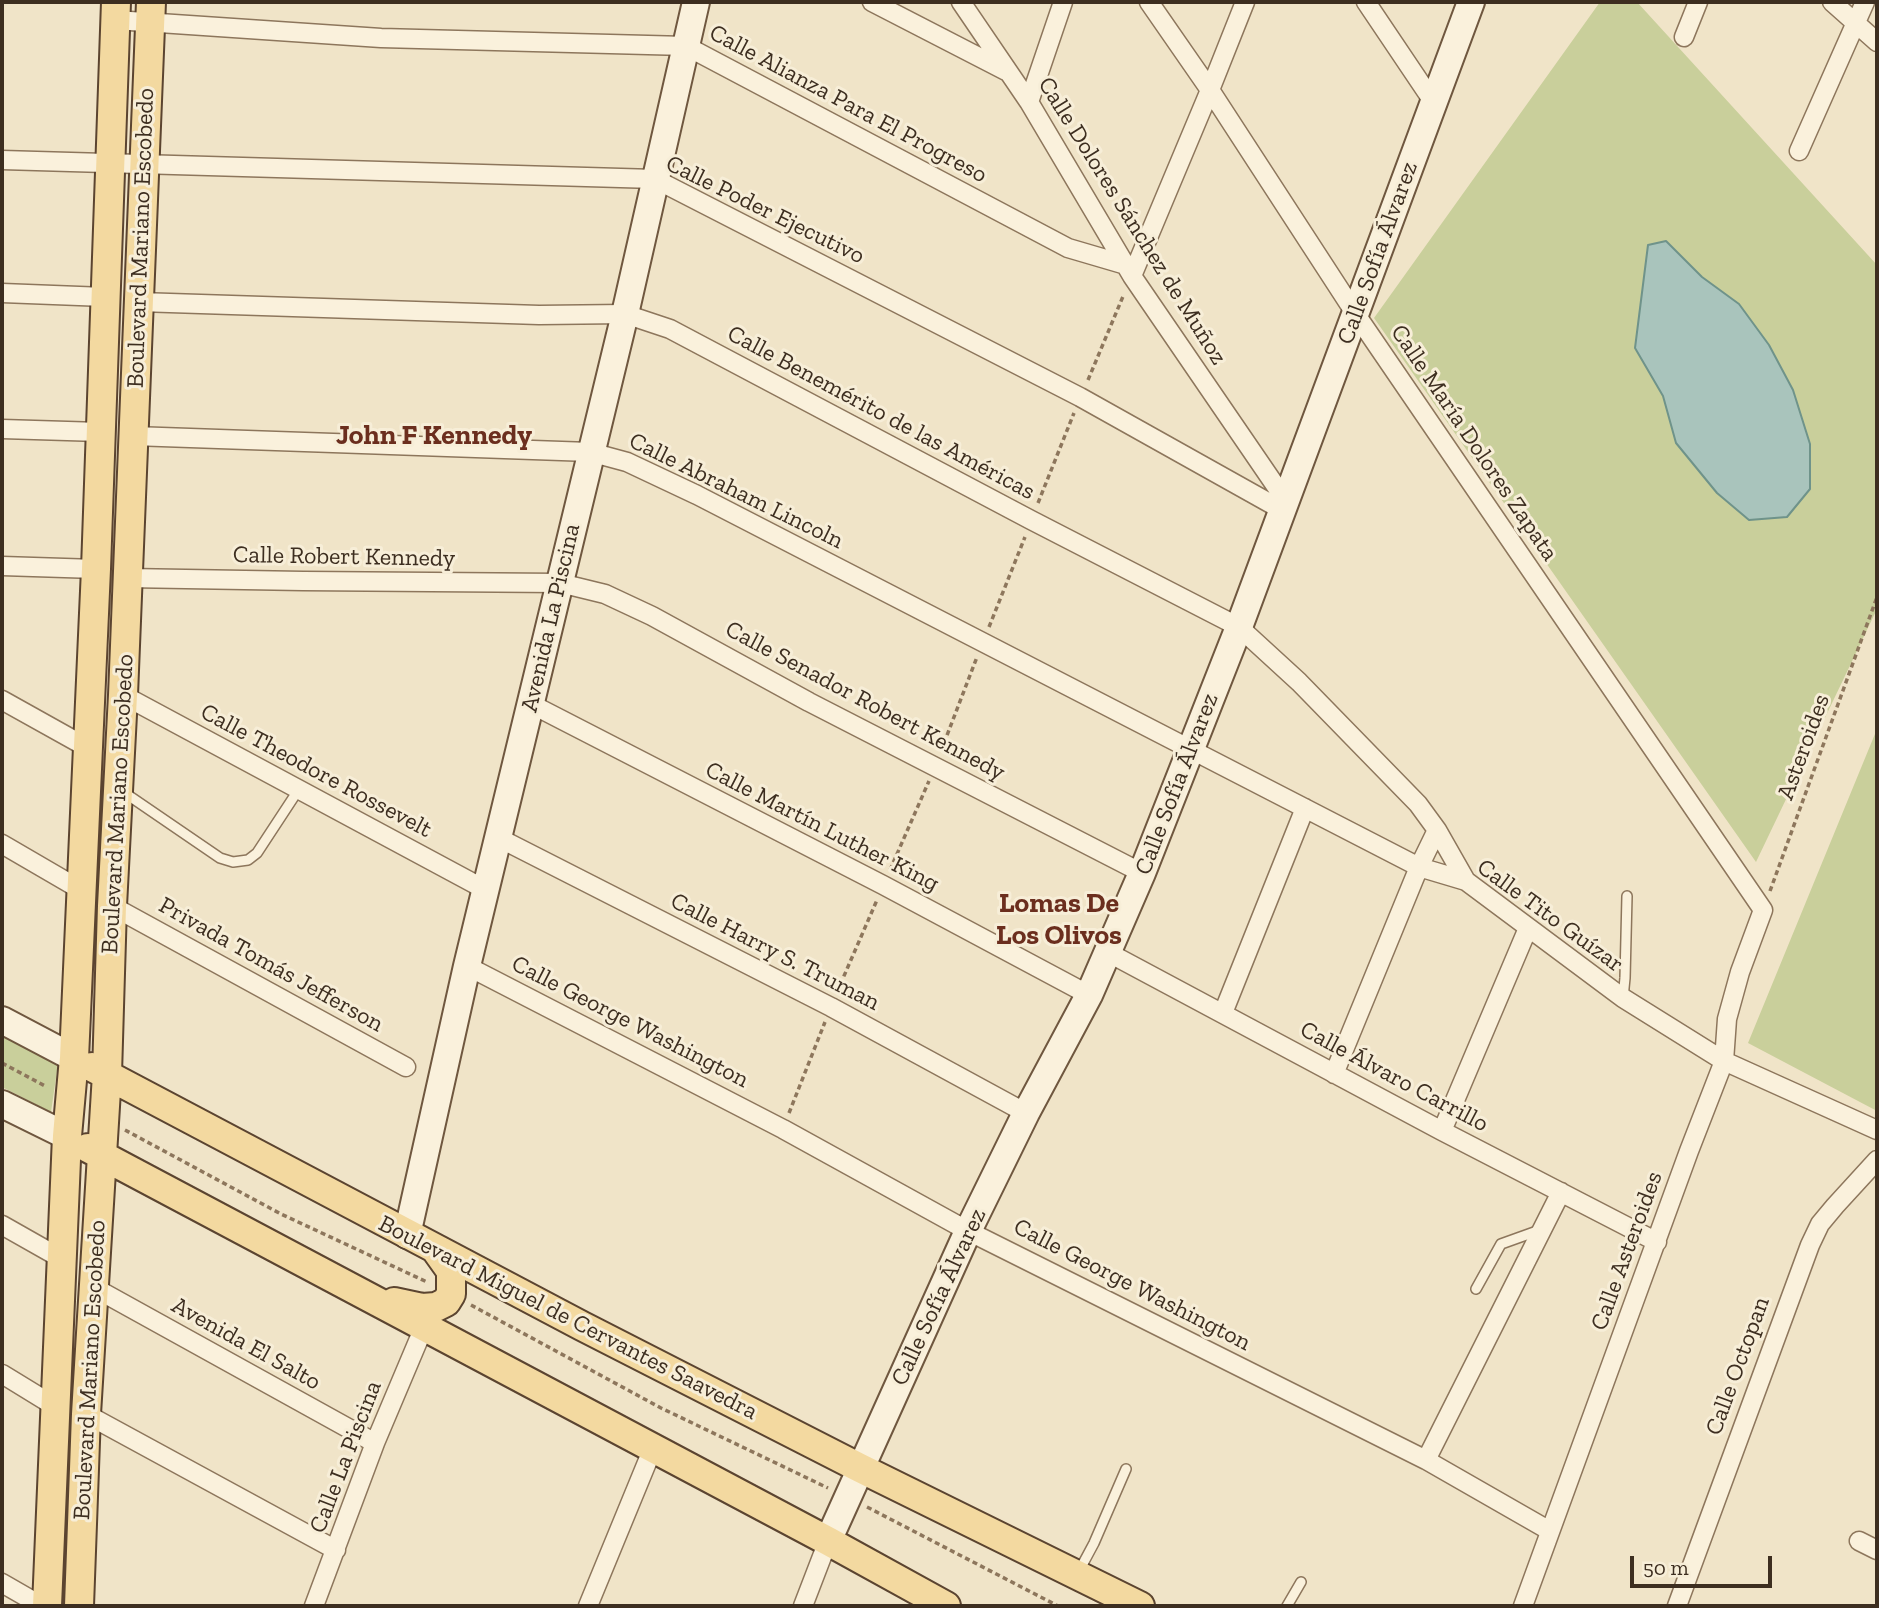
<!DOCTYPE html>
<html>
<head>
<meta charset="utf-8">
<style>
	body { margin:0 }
	#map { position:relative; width:1879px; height:1608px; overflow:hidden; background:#f0e4c8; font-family:"Zilla Slab",serif }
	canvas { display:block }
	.frame { position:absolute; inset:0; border:4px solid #3d2e20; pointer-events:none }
	.scale { position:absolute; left:1630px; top:1556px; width:142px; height:32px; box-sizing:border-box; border:4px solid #3d2e20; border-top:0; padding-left:9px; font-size:21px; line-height:24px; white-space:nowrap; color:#3d2e20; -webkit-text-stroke:5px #f7eed8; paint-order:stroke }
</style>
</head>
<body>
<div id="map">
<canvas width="1879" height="1608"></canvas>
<div class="frame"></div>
<div class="scale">50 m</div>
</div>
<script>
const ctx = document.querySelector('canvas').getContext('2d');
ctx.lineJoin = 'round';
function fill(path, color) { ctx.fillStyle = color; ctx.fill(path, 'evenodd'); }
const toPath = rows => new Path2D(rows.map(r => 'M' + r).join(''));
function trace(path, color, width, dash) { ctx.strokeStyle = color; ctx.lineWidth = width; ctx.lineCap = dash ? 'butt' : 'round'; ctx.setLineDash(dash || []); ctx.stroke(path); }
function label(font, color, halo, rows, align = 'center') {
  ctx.font = font + ' "Zilla Slab",serif'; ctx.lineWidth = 6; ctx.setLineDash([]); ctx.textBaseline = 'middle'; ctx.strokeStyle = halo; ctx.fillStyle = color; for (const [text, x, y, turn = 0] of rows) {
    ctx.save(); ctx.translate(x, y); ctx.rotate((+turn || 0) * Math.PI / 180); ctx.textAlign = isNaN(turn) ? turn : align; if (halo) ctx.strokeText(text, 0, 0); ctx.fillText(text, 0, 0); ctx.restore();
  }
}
fill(toPath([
	[1600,2,1637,2,1877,265,1877,609,1756,862,1374,318],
	[1877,729,1877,1111,1748,1043],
	[2,1034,58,1064,51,1112,2,1087]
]), '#c9cf9b');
const water = toPath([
	[1666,241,1702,277,1739,304,1769,345,1793,390,1810,444,1810,489,1787,517,1749,520,1717,493,1676,443,1663,396,1635,348,1648,245,1666,241]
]);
fill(water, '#a9c4bc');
trace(water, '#6f938a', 2);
const lane = toPath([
	[122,791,220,858,233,862,248,860,257,853,299,789],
	[1623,998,1625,978,1627,896],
	[1476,1289,1501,1244,1540,1230],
	[1079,1571,1094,1543,1126,1469],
	[1287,1606,1301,1582]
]);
const street = toPath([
	[872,2,1006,71],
	[961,2,1029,102,1132,276,1286,501],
	[1149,2,1210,90,1355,313,1763,910,1740,972,1727,1019,1724,1061,1689,1151,1523,1606],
	[1366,2,1434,103],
	[1832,2,1877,42],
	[115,20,381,38,686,46,1068,248,1126,265],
	[1684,37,1698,2],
	[1029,102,1063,2],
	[1799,151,1865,2],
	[2,160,655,179,1080,397,1282,510],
	[1132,276,1210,90,1245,2],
	[2,293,105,297],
	[139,302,539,315,625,314,670,329,1031,520,1239,627,1299,682,1418,804,1437,830,1466,881],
	[2,429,100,432],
	[133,436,590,452,627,462,697,495,1419,867,1466,881,1623,998,1724,1061,1877,1130],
	[2,566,96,569],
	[127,578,303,581,560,583,605,594,652,616,809,702,1142,873],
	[123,695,486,890],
	[2,700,88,748],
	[531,704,883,885,1089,995],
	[499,838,831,1007,1026,1113],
	[2,844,81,890],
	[112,906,406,1067],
	[1109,953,1442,1131,1657,1242],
	[467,966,783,1129,968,1231,1426,1460,1550,1531],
	[1223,1013,1305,808],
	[1334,1074,1419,867,1437,830],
	[1442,1131,1528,928],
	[2,1225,62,1259],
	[93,1287,375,1443],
	[2,1374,56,1407],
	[86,1414,336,1550],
	[1426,1460,1561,1192],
	[1859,1541,1877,1550],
	[2,1583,42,1606],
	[314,1606,375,1443,424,1327],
	[588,1606,653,1448],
	[803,1606,828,1541],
	[1677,1606,1810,1245,1820,1224,1835,1206,1877,1160]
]);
const secondary = toPath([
	[2,1020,74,1058],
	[2,1104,67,1136],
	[407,1235,467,966,625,314,696,2],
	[828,1541,968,1231,1026,1113,1089,995,1142,873,1239,627,1471,2]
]);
const primary = toPath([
	[92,1067,582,1326,860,1468,1140,1606],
	[88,1148,828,1541,946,1606],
	[394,1302,422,1308,436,1307,446,1302,451,1294,451,1271,436,1250],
	[47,1606,67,1136,74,1058,96,569,116,2],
	[79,1606,86,1414,107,1074,112,906,123,695,151,2]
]);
trace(lane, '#8d765c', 12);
trace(street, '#8d765c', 21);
trace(secondary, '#6f573f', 30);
trace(primary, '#5b4430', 32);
trace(toPath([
	[1088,380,1124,294],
	[1038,503,1074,413],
	[989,627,1025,537],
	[941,751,977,657],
	[890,870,929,781],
	[1770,891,1877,597],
	[837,992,877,900],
	[2,1063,47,1087],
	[789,1113,825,1022],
	[125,1130,281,1214,427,1282],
	[471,1305,661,1408,828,1488],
	[867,1507,1058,1606]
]), '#8d765c', 3.5, [5, 3.5]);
trace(lane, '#faf1dc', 9);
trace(street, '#faf1dc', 18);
trace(secondary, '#faf1dc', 26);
trace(primary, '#f3d9a0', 28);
label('24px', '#3d2e20', '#f7eed8', [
	["Calle Alianza Para El Progreso",848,104,28],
	["Calle Poder Ejecutivo",765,210,26],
	["Calle Dolores Sánchez de Muñoz",1132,221,58],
	["Boulevard Mariano Escobedo",141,238,-88],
	["Calle Sofía Álvarez",1378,253,-70],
	["Calle Benemérito de las Américas",881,413,28],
	["Calle María Dolores Zapata",1474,443,56],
	["Calle Abraham Lincoln",736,491,26],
	["Calle Robert Kennedy",344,557,1],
	["Avenida La Piscina",551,618,-77],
	["Calle Senador Robert Kennedy",865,701,28],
	["Asteroides",1804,747,-70],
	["Calle Theodore Rossevelt",316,771,28],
	["Calle Sofía Álvarez",1177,784,-69],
	["Boulevard Mariano Escobedo",118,804,-87],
	["Calle Martín Luther King",822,827,27],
	["Calle Tito Guízar",1550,916,36],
	["Calle Harry S. Truman",775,952,27],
	["Privada Tomás Jefferson",271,965,29],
	["Calle George Washington",630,1022,27],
	["Calle Álvaro Carrillo",1394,1077,28],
	["Calle Asteroides",1627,1251,-70],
	["Calle George Washington",1132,1285,27],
	["Calle Sofía Álvarez",939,1297,-65],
	["Boulevard Miguel de Cervantes Saavedra",568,1318,27],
	["Avenida El Salto",246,1344,29],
	["Calle Octopan",1738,1366,-70],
	["Boulevard Mariano Escobedo",90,1370,-87],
	["Calle La Piscina",346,1457,-69]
]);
label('bold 28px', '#6b2e1e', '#f7eed8', [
	["John F Kennedy",434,436],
	["Lomas De",1059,904],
	["Los Olivos",1059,936]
]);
</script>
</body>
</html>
